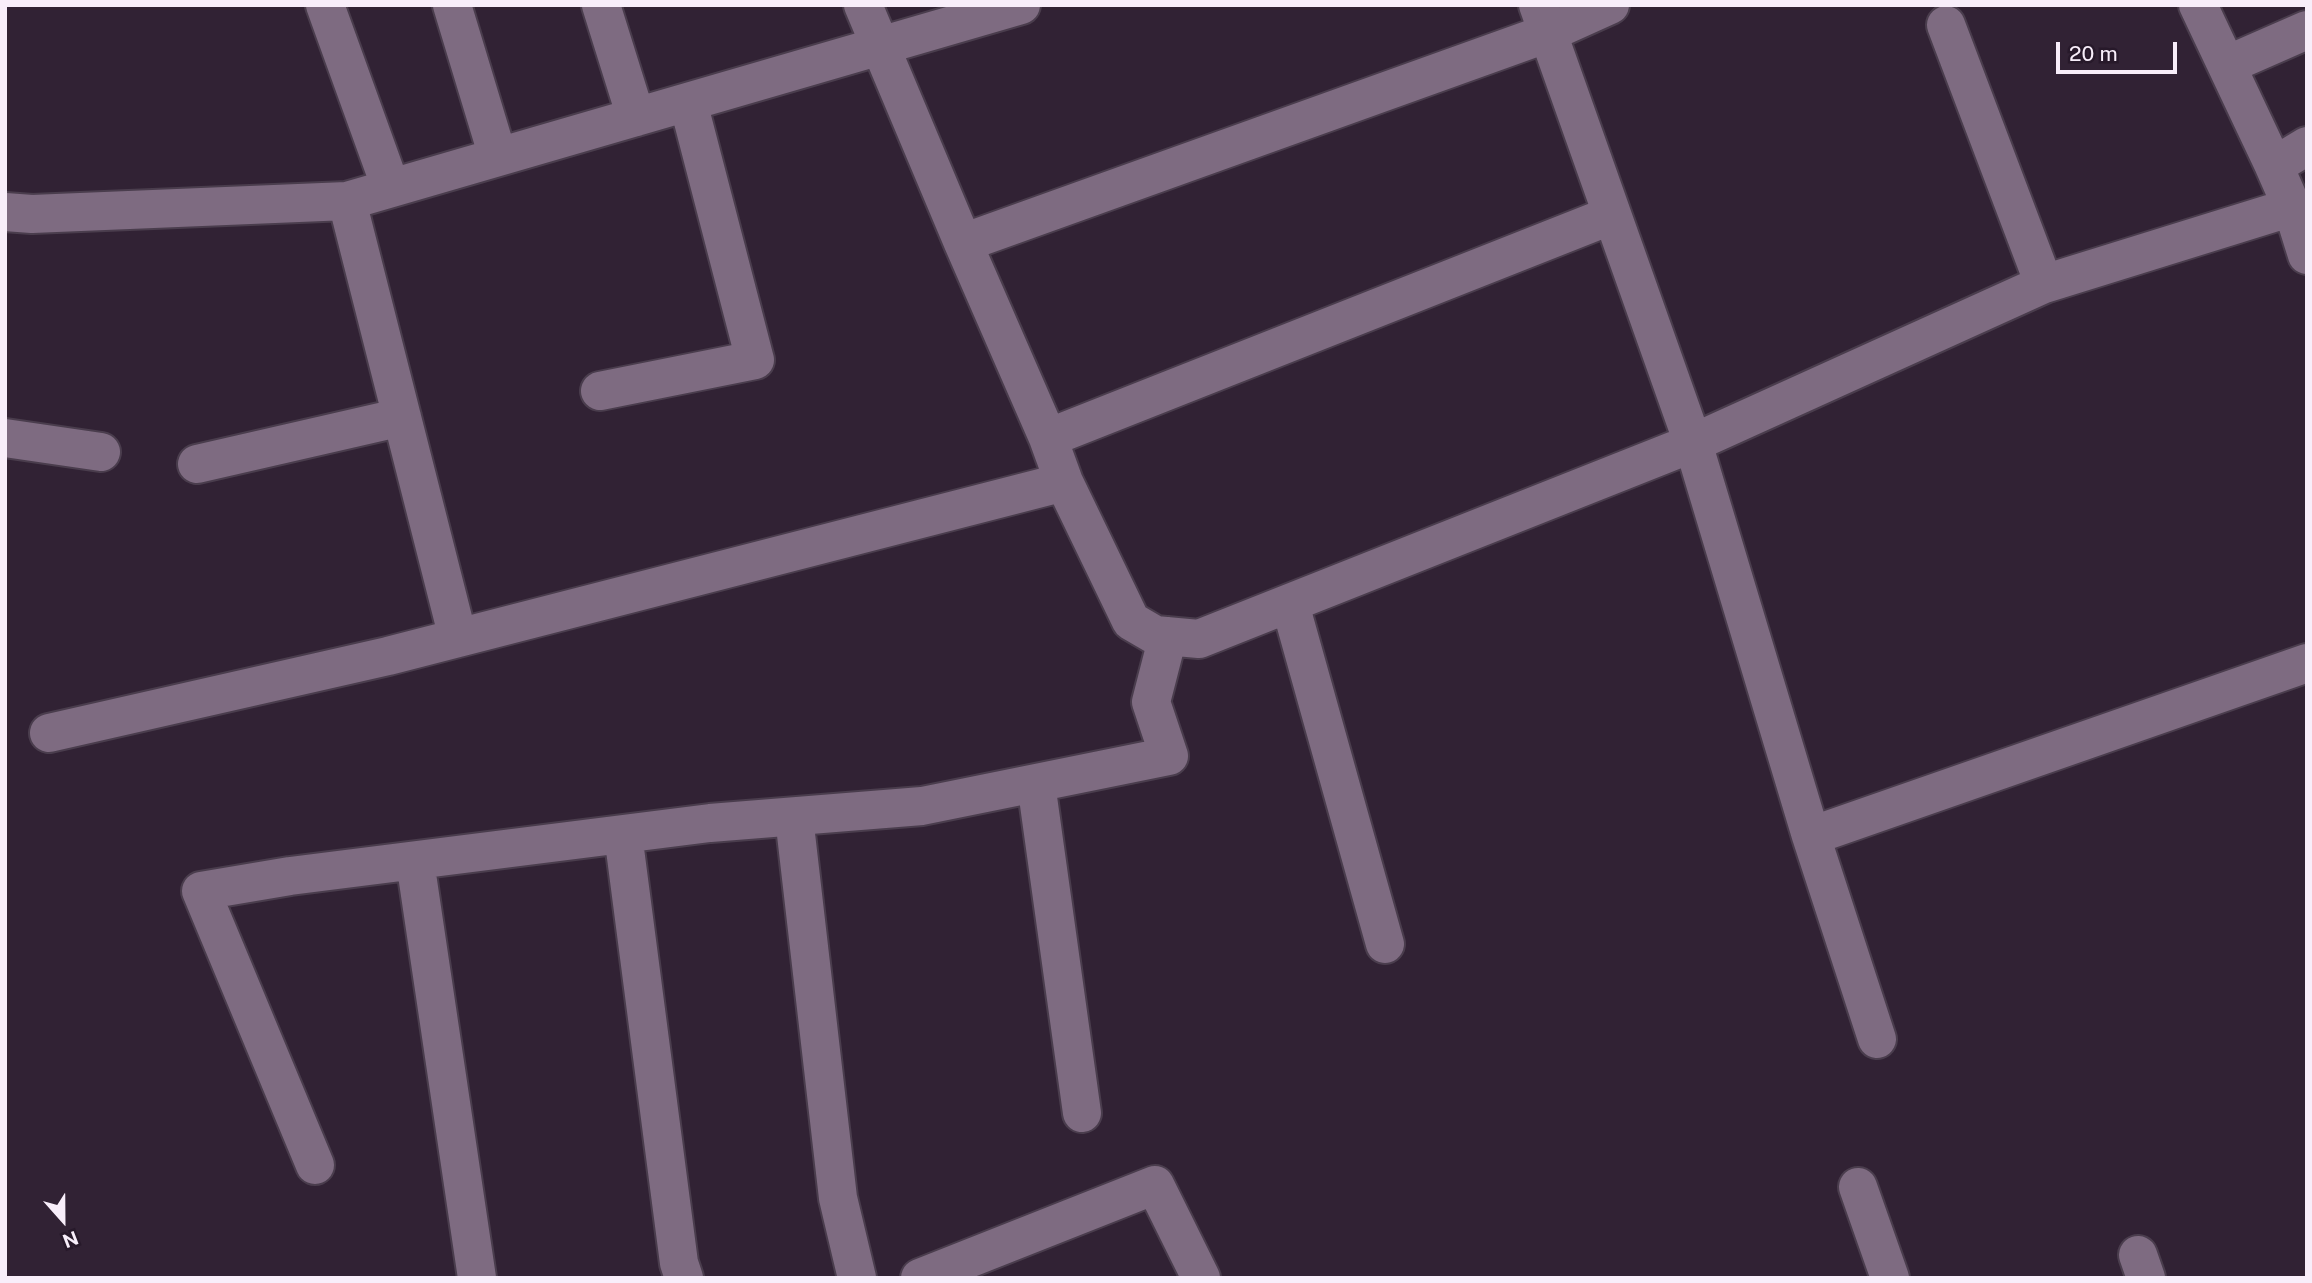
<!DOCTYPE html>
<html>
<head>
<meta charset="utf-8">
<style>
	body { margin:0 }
	#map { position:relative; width:2312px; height:1283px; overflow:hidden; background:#312234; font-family:"Public Sans",sans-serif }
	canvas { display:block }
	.frame { position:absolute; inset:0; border:7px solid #f8eefa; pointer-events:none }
	.north { position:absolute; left:28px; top:1185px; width:70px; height:70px; -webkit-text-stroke:5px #27192a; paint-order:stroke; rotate:159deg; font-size:19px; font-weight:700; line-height:28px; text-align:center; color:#f8eefa }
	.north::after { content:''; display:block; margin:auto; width:24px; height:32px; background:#f8eefa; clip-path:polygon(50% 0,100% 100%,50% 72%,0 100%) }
	.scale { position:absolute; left:2056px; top:42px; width:121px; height:32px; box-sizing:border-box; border:4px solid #f8eefa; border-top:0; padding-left:9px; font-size:21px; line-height:24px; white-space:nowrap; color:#f8eefa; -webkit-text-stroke:5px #27192a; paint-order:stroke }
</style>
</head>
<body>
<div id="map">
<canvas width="2312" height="1283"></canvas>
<div class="frame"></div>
<div class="north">N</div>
<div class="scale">20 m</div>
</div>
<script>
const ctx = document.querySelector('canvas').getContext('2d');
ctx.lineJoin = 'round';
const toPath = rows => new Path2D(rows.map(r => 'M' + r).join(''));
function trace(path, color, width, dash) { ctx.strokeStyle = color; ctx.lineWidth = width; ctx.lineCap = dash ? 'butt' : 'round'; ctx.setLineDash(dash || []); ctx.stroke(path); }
const minor = toPath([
	[325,5,391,188],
	[452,5,498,157],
	[601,5,636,117],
	[863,5,963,243,1048,438,1064,482,1131,621,1155,635,1199,639,1693,443,2044,284,2292,207],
	[1538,5,1693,443,1811,836,1877,1039],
	[2198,5,2274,166,2292,207,2307,255],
	[1946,25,2044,284],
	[2227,65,2307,30],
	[2274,166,2307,146],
	[347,201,458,638],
	[5,212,32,214,347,201,1021,5],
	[963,243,1548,33,1610,5],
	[600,391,755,360,688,102],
	[5,438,101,452],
	[1048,438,1612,215],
	[197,464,402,417],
	[1290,604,1385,944],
	[49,733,388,656,1064,482],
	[1036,783,1082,1113],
	[794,817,838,1198,857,1278],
	[623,834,679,1263,684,1278],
	[1811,836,2307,663],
	[415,861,477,1278],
	[315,1165,201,891,290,876,710,823,922,806,1169,756,1151,702,1168,636],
	[1858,1187,1890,1278],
	[2138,1255,2146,1278],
	[920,1278,1155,1185,1201,1278]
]);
trace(minor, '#4a3d4d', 42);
trace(minor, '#7e6b81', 38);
</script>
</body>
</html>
